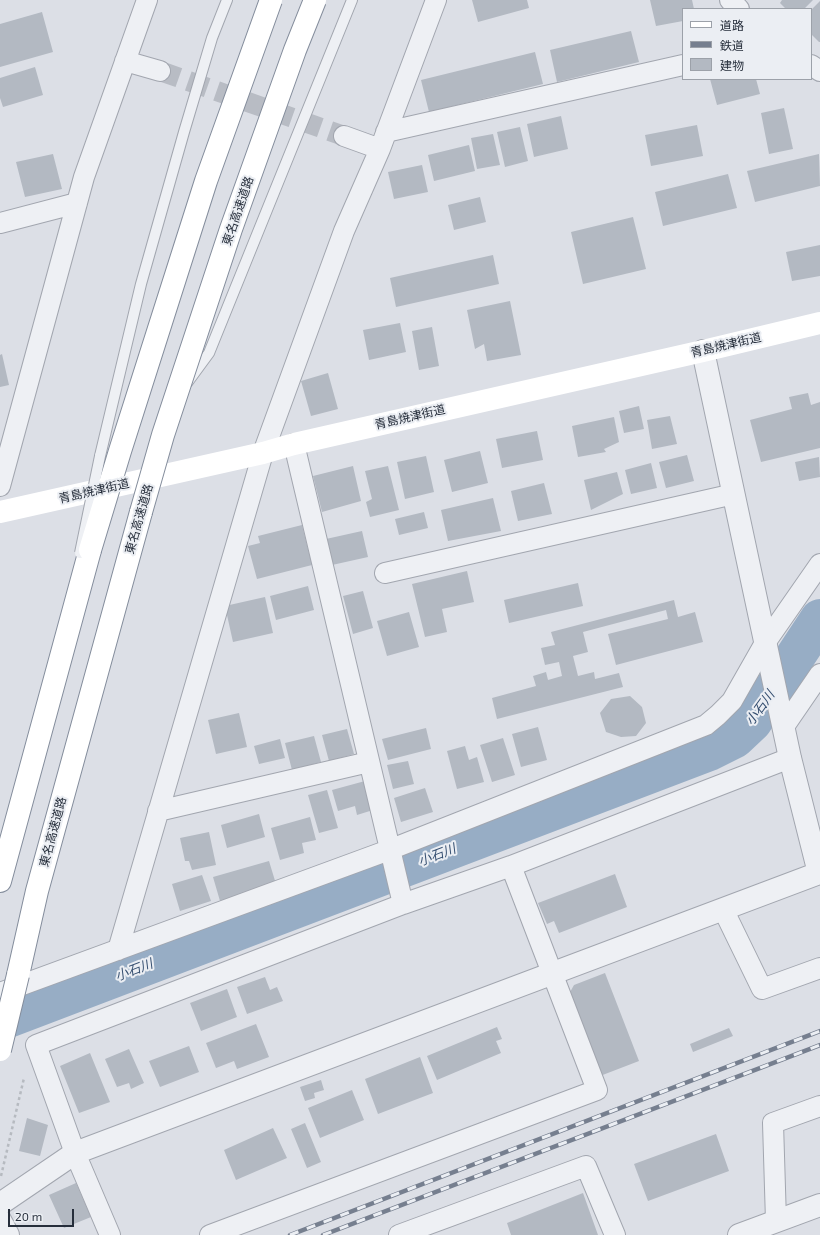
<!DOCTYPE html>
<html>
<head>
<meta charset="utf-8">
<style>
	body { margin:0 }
	#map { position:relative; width:820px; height:1235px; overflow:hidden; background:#dcdfe6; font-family:"Exo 2","Noto Sans JP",sans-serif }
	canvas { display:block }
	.legend { position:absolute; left:682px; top:8px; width:130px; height:72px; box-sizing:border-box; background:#ebeef3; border:1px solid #9ca1a9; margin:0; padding:5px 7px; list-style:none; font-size:12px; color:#262e3b }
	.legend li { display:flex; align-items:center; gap:8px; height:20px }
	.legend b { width:20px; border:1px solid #9ca1a9 }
	.scale { position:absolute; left:8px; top:1209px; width:66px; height:18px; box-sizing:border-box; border:2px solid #262e3b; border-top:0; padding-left:5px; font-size:12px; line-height:14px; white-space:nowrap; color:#262e3b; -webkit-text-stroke:3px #ebeef3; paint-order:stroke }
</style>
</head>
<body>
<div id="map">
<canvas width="820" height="1235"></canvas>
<ul class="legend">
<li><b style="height:5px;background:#fff"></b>道路</li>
<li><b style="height:5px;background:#767f8f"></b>鉄道</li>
<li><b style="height:11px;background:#b3b9c2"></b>建物</li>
</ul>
<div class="scale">20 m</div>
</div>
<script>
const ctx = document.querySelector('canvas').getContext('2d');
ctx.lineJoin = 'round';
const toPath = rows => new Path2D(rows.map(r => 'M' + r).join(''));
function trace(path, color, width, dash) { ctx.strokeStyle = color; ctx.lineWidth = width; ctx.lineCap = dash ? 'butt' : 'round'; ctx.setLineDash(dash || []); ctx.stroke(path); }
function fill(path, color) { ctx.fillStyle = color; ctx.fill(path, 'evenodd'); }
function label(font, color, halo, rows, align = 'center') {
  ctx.font = font + ' "Exo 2","Noto Sans JP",sans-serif'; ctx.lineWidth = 4; ctx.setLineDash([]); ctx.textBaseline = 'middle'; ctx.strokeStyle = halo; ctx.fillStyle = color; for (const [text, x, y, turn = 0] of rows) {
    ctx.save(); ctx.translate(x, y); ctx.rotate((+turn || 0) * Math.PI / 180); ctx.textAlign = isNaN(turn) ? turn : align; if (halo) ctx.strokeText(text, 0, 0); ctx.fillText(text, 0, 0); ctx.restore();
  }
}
trace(toPath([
	[0,1021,709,751,735,738,752,722,820,619]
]), '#97adc5', 40);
fill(toPath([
	[472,0,527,0,529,8,478,22],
	[650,0,692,0,694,9,683,9,683,21,656,26],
	[782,0,813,0,804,9,786,9,780,3],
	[820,1,820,42,819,42,811,34,811,10],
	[42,12,53,52,0,67,0,24],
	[631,31,639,62,557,82,550,50],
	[535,52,543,84,429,112,421,80],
	[35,67,43,95,3,107,0,98,0,78],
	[710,79,756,79,760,94,717,105],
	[784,108,793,149,769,154,761,113],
	[561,116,568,149,534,157,527,124],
	[697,125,703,156,651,166,645,135],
	[520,127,528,161,505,167,497,132],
	[493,134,500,165,477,169,471,138],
	[469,145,475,171,434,181,428,155],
	[53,154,62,189,25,197,16,162],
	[819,154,820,186,755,202,747,171],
	[422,165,428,192,394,199,388,172],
	[728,174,737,208,663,226,655,192],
	[480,197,486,222,454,230,448,205],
	[633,217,646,269,583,284,571,232],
	[820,245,820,276,792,281,786,252],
	[493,255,499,284,396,307,390,278],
	[510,301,521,355,487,361,484,344,475,349,467,310],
	[400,323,406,352,369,360,363,330],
	[432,327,439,366,419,370,412,331],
	[2,354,9,385,0,387,0,355],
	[328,373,338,409,311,416,301,381],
	[808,393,811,405,820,402,820,448,761,462,750,420,792,409,789,397],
	[639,406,644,429,624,433,619,411],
	[670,416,677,444,652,449,647,420],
	[614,417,619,442,604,449,606,452,578,457,572,426],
	[537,431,543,460,502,468,496,439],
	[480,451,488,483,452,492,444,460],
	[687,455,694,481,666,488,659,462],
	[426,456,434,492,405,499,397,462],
	[819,457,820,477,799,481,795,462],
	[651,463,657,488,631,494,625,470],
	[353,466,361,501,322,512,313,476],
	[388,466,399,510,370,517,366,502,372,499,365,471],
	[617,472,623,494,591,510,584,480],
	[544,483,552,514,518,521,511,491],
	[493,498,501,531,448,541,441,510],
	[424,512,428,528,399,535,395,519],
	[302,525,312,565,257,579,248,546,260,543,258,536],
	[362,531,368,557,332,565,326,539],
	[467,571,474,602,442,609,447,632,425,637,412,584],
	[578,583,583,606,509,623,504,600],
	[308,586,314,610,276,620,270,596],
	[363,591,373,628,353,634,343,596],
	[265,597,273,633,233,642,225,606],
	[674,600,678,617,695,612,703,642,616,665,608,634,668,619,666,610,583,632,588,652,573,656,578,676,594,672,595,679,619,673,623,687,497,719,492,698,536,686,533,676,546,672,548,680,562,676,559,662,545,665,541,648,555,645,551,632],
	[409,612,419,647,387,656,377,621],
	[630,696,642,707,646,723,636,736,621,737,606,732,600,713,611,699],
	[239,713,247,747,216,754,208,720],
	[538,727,547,760,521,767,512,734],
	[426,728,431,749,388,760,382,739],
	[347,729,354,754,329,761,322,735],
	[314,736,321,762,292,770,285,743],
	[503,738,515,775,492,782,480,745],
	[280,739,285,758,259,764,254,746],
	[465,746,469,760,477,757,484,782,457,789,447,751],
	[408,761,414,784,393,789,387,765],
	[365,781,373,810,357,815,355,806,338,811,332,790],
	[425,788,433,812,401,822,394,798],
	[327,790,338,828,319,833,308,795],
	[259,814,265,837,227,848,221,825],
	[310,817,316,840,302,843,304,853,280,860,271,828],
	[209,832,216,865,192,870,189,861,185,861,180,838],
	[269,861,276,884,220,901,213,877],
	[615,874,627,907,559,933,554,921,547,924,538,903],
	[202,875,211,901,180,911,172,884],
	[605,973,639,1061,600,1076,569,994,574,985],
	[265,977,270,990,277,987,283,1001,247,1014,237,987],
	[227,989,237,1017,201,1031,190,1003],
	[256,1024,269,1057,237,1069,234,1061,216,1068,206,1043],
	[497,1027,502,1039,496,1041,501,1053,437,1080,427,1056],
	[729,1028,733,1036,693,1052,690,1044],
	[189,1046,199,1072,160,1087,149,1061],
	[129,1049,144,1083,131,1089,129,1083,117,1087,105,1059],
	[90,1053,110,1102,79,1113,60,1066],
	[420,1057,433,1093,378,1114,365,1079],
	[321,1080,324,1090,314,1093,315,1098,305,1101,300,1087],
	[352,1090,364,1120,320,1138,308,1108],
	[27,1118,48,1125,40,1156,19,1151],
	[305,1123,321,1162,307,1168,291,1129],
	[273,1128,287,1158,236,1180,224,1150],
	[716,1134,729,1171,648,1201,634,1164],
	[76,1183,91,1217,64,1228,49,1195],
	[583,1193,598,1235,511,1235,507,1223]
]), '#b3b9c2');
trace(toPath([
	[160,71,344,136]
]), '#b8bcc4', 20, [20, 10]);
const service = toPath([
	[187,383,209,353,352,0],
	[100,456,141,284,184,132,212,38,227,0]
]);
const minor = toPath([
	[730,0,739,9],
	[125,61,160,71],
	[811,65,820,71],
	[386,132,683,65],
	[344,136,380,149],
	[0,223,77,203],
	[294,444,403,904],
	[0,486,84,177,147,0],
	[385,573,734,494],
	[783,728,820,674],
	[158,811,369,762],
	[723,909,762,989,820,968],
	[118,950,263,453,344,231,380,149,436,0],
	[0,993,389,850,706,725,718,715,732,701,765,643,820,564],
	[776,1221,773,1123,820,1106],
	[110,1235,75,1153,36,1045,403,904,511,866,790,758],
	[210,1235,597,1090,511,866],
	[399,1235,586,1166,615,1235]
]);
const tertiary = toPath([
	[0,1204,75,1153,819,873,790,758,703,351],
	[0,1220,8,1235],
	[739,1235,820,1205]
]);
const motorway = toPath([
	[0,881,90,550],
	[18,975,37,891,141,512]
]);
trace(service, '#a2a6af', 12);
trace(minor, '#a2a6af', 22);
trace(tertiary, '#a2a6af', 24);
trace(motorway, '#848d9c', 24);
trace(toPath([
	[1,1176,24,1078]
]), '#b6bac0', 2.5, [3, 3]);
trace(service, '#eef0f4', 10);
trace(minor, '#eef0f4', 20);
trace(tertiary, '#eef0f4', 22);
trace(toPath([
	[0,512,263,453,294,444,703,351,820,323]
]), '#fff', 22);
trace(motorway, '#fff', 22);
const rail = toPath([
	[290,1235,820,1031],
	[323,1235,820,1045]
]);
trace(rail, '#767f8f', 4.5);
trace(rail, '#ebeef3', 3, [9]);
const serviceBridge = toPath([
	[80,553,100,456]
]);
const motorwayBridge = toPath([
	[141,512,163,435,231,229,295,50,315,0],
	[90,550,120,451,206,181,271,0],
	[0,1050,18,975]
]);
trace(serviceBridge, '#a2a6af', 12, []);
trace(motorwayBridge, '#848d9c', 24, []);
trace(serviceBridge, '#eef0f4', 10);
trace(motorwayBridge, '#fff', 22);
label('12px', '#262e3b', '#ebeef3', [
	["東名高速道路",238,211,-71],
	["青島焼津街道",726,345,-13],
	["青島焼津街道",410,417,-13],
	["青島焼津街道",94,491,-13],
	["東名高速道路",139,519,-74],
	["東名高速道路",53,832,-75]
]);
label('italic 13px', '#324c6e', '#ebeef3', [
	["小石川",760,708,-54],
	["小石川",437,855,-21],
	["小石川",134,970,-21]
]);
</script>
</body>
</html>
